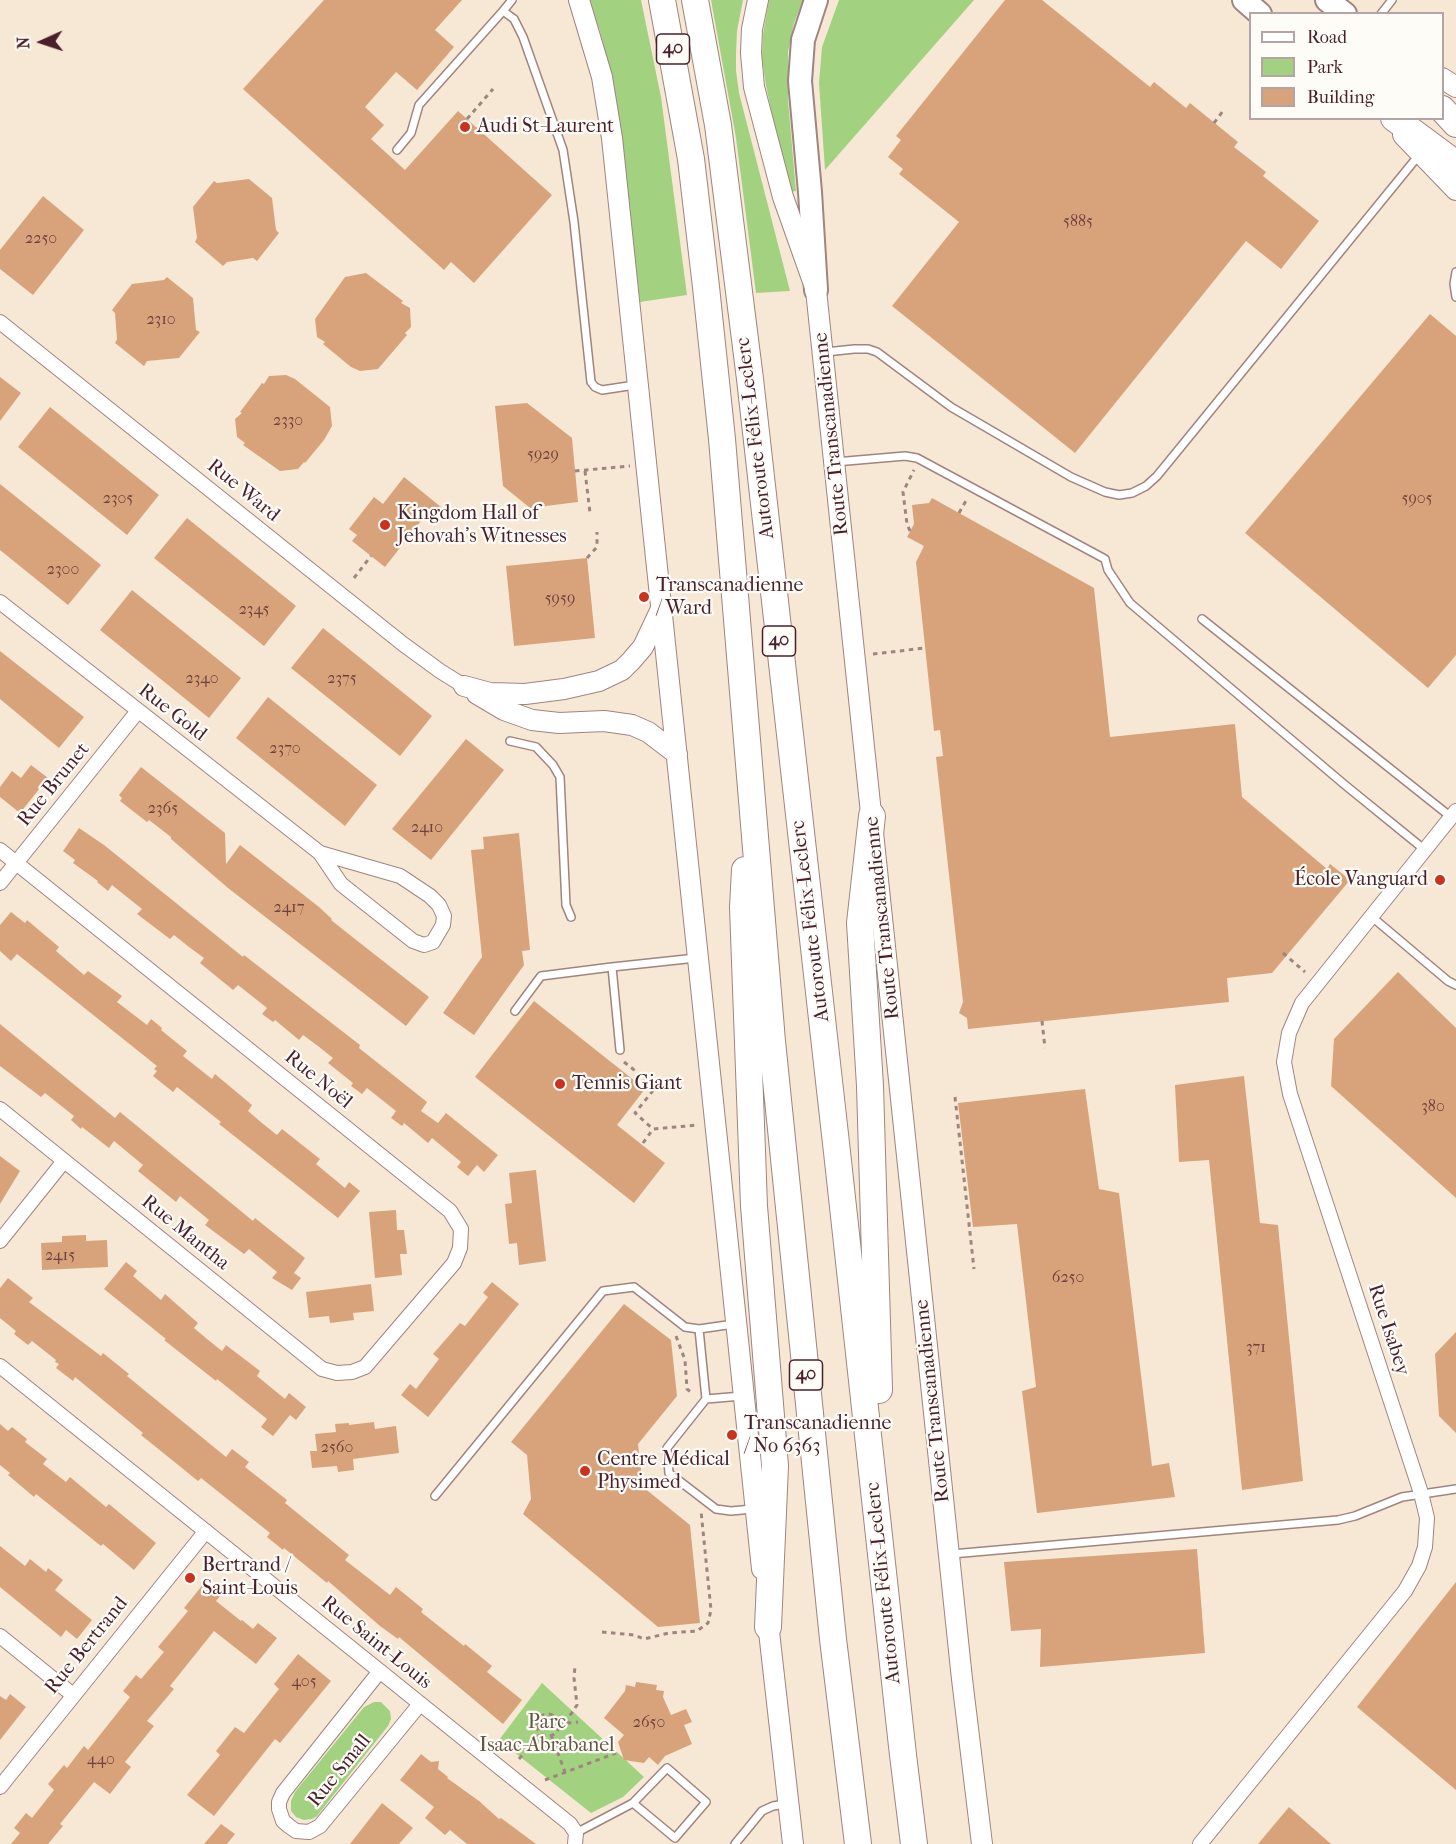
<!DOCTYPE html>
<html>
<head>
<meta charset="utf-8">
<style>
	body { margin:0 }
	#map { position:relative; width:1456px; height:1844px; overflow:hidden; background:#f7e8d5; font-family:"IM FELL French Canon",serif }
	canvas { display:block }
	.legend { position:absolute; left:1249px; top:12px; width:195px; height:108px; box-sizing:border-box; background:#fdfcf7; border:2px solid #b5a4a5; margin:0; padding:8px 10px; list-style:none; font-size:18px; color:#4a1f2b }
	.legend li { display:flex; align-items:center; gap:12px; height:30px }
	.legend b { width:30px; border:2px solid #b5a4a5 }
	.north { position:absolute; left:12px; top:12px; width:60px; height:60px; -webkit-text-stroke:4px #fdfcf7; paint-order:stroke; rotate:267deg; font-size:16px; font-weight:700; line-height:24px; text-align:center; color:#4a1f2b }
	.north::after { content:''; display:block; margin:auto; width:21px; height:27px; background:#4a1f2b; clip-path:polygon(50% 0,100% 100%,50% 72%,0 100%) }
</style>
</head>
<body>
<div id="map">
<canvas width="1456" height="1844"></canvas>
<ul class="legend">
<li><b style="height:8px;background:#fff"></b>Road</li>
<li><b style="height:16px;background:#a2d280"></b>Park</li>
<li><b style="height:16px;background:#d8a37a"></b>Building</li>
</ul>
<div class="north">N</div>
</div>
<script>
const ctx = document.querySelector('canvas').getContext('2d');
ctx.lineJoin = 'round';
function fill(path, color) { ctx.fillStyle = color; ctx.fill(path, 'evenodd'); }
const toPath = rows => new Path2D(rows.map(r => 'M' + r).join(''));
function trace(path, color, width, dash) { ctx.strokeStyle = color; ctx.lineWidth = width; ctx.lineCap = dash ? 'butt' : 'round'; ctx.setLineDash(dash || []); ctx.stroke(path); }
function label(font, color, halo, rows, align = 'center') {
  ctx.font = font + ' "IM FELL French Canon",serif'; ctx.lineWidth = 4.5; ctx.setLineDash([]); ctx.textBaseline = 'middle'; ctx.strokeStyle = halo; ctx.fillStyle = color; for (const [text, x, y, turn = 0] of rows) {
    ctx.save(); ctx.translate(x, y); ctx.rotate((+turn || 0) * Math.PI / 180); ctx.textAlign = isNaN(turn) ? turn : align; if (halo) ctx.strokeText(text, 0, 0); ctx.fillText(text, 0, 0); ctx.restore();
  }
}
fill(toPath([
	[587,0,641,0,661,97,687,295,640,302,622,140,610,69,599,28],
	[711,0,743,0,737,31,736,53,736,71,739,93,790,291,756,293,736,138],
	[769,0,803,0,794,23,788,52,788,100,796,191,789,192,766,86,762,58,763,34],
	[839,0,974,0,825,170,819,83,822,47],
	[542,1683,644,1777,623,1797,591,1813,499,1740],
	[374,1702,381,1702,390,1711,391,1719,388,1726,317,1816,312,1819,304,1820,296,1817,291,1811,291,1801,295,1792,364,1707]
]), '#a2d280');
fill(toPath([
	[324,0,462,0,435,30,454,47,417,90,396,72,365,107,384,125,371,139,405,170,458,111,552,195,474,283,451,262,444,270,243,89],
	[1005,0,1042,0,1150,87,1154,82,1186,108,1190,103,1238,142,1234,147,1266,172,1263,176,1319,221,1281,269,1246,241,1075,453,892,306,959,222,899,174,903,169,888,157,901,140,896,136],
	[249,179,272,198,276,230,279,233,257,261,253,258,227,262,223,266,195,242,197,238,193,207,214,181,217,183],
	[43,196,84,230,33,295,0,269,0,250],
	[366,273,403,301,401,303,410,308,411,327,405,333,407,335,378,369,360,371,351,367,323,344,325,342,317,337,315,319,345,277],
	[167,277,193,298,196,330,200,332,179,358,147,361,144,366,115,343,117,339,115,313,112,310,132,284,164,280],
	[1430,314,1456,336,1456,655,1428,688,1245,533],
	[286,375,295,379,330,407,332,426,324,440,305,463,304,462,298,469,280,471,243,445,245,443,237,437,235,419,242,413,240,412,262,383,264,384,269,376],
	[0,377,21,393,0,421],
	[527,403,572,438,578,502,530,508,503,486,495,406],
	[50,407,159,495,127,535,18,447],
	[404,477,441,507,430,522,424,517,385,567,352,541,357,535,349,529,374,497,383,504],
	[0,484,101,565,68,605,0,550],
	[932,498,1094,588,1110,737,1235,724,1242,797,1327,869,1330,864,1350,880,1272,973,1227,978,1229,1002,968,1029,967,1018,959,1013,963,1002,936,757,943,756,940,730,934,731,916,562,924,546,907,537,914,524,912,505,929,503],
	[187,518,296,606,264,646,154,558],
	[587,558,595,638,514,646,506,566],
	[132,590,241,678,209,718,100,630],
	[323,628,432,716,400,756,291,668],
	[0,651,84,717,59,748,0,699],
	[268,697,377,785,345,826,236,738],
	[466,739,504,770,431,860,392,829],
	[31,765,48,778,20,813,0,797,0,787,12,771,21,778],
	[141,767,225,833,226,864,240,845,319,907,332,919,331,920,360,943,429,997,406,1026,228,888,171,839,171,837,149,820,147,822,120,801,122,798,119,795],
	[79,828,104,845,243,957,244,955,360,1045,359,1048,427,1102,421,1111,438,1123,446,1113,498,1155,484,1172,477,1165,468,1176,457,1167,461,1162,432,1138,428,1143,404,1123,402,1126,391,1118,396,1111,367,1088,362,1094,351,1086,353,1083,328,1063,333,1058,318,1046,303,1035,299,1040,275,1020,273,1022,262,1014,267,1008,238,985,233,990,200,963,204,958,189,947,174,935,170,939,137,914,142,909,112,885,108,891,97,882,98,881,73,863,75,860,63,851],
	[519,833,530,950,522,951,524,965,474,1035,443,1013,482,957,471,850,484,849,483,837],
	[11,912,25,923,27,920,59,947,56,951,84,975,88,971,122,996,117,1002,147,1025,151,1019,162,1028,161,1030,187,1051,183,1056,212,1079,215,1074,252,1105,248,1111,262,1123,277,1135,282,1129,320,1159,316,1164,345,1188,349,1182,360,1191,338,1218,219,1124,221,1122,177,1087,173,1092,153,1076,157,1071,154,1069,157,1066,17,954,11,961,0,951,0,925],
	[1398,972,1456,1028,1456,1198,1331,1086,1334,1039],
	[534,1001,645,1089,617,1125,665,1163,634,1203,475,1077],
	[0,1024,115,1118,120,1112,253,1221,255,1218,305,1258,294,1273,301,1278,292,1290,272,1278,277,1272,249,1249,244,1254,205,1225,209,1220,180,1196,176,1202,138,1171,143,1165,114,1141,109,1148,82,1127,81,1129,71,1120,74,1116,45,1093,41,1097,0,1066],
	[1244,1076,1260,1223,1278,1225,1303,1481,1242,1490,1209,1160,1179,1162,1175,1085],
	[1085,1089,1099,1189,1119,1193,1152,1466,1169,1463,1175,1497,1037,1513,1022,1391,1036,1387,1017,1224,973,1227,958,1103],
	[0,1156,20,1171,0,1204],
	[536,1170,546,1261,519,1265,517,1243,509,1244,505,1204,512,1203,509,1173],
	[396,1210,397,1230,404,1230,407,1254,400,1254,402,1275,375,1278,369,1212],
	[86,1235,86,1241,107,1240,108,1267,42,1270,41,1243,62,1242,62,1236],
	[126,1262,137,1271,133,1276,161,1300,165,1294,198,1323,194,1328,207,1339,222,1351,226,1345,260,1371,257,1376,285,1399,289,1393,306,1407,296,1420,290,1415,273,1436,261,1427,267,1419,217,1379,216,1381,164,1340,166,1339,104,1289],
	[8,1278,33,1298,29,1302,101,1356,103,1353,129,1374,127,1376,226,1457,232,1449,249,1462,245,1467,287,1500,285,1503,349,1555,345,1560,390,1595,396,1587,423,1609,421,1612,464,1646,465,1644,492,1666,487,1672,522,1700,503,1724,399,1637,398,1639,380,1626,328,1581,327,1583,284,1548,283,1550,267,1537,270,1533,201,1478,198,1481,141,1435,143,1433,75,1377,73,1381,56,1368,59,1364,55,1362,56,1360,32,1341,28,1345,14,1334,16,1331,0,1318,0,1288],
	[492,1282,519,1304,428,1417,401,1395,410,1384,416,1389,439,1359,433,1354,460,1323,465,1326,488,1297,483,1293],
	[371,1284,374,1311,353,1313,354,1320,330,1323,329,1316,309,1318,306,1292],
	[624,1304,671,1340,677,1396,638,1444,643,1487,690,1525,700,1623,658,1627,523,1514,531,1499,527,1455,511,1442],
	[1456,1332,1456,1433,1439,1416,1435,1354],
	[374,1422,375,1429,396,1426,399,1453,353,1459,354,1470,338,1472,337,1466,312,1468,310,1451,317,1451,315,1434,336,1432,335,1424,349,1423,349,1425],
	[0,1424,8,1431,12,1427,27,1439,25,1442,47,1459,43,1464,66,1482,70,1477,106,1507,109,1504,156,1543,134,1570,103,1544,101,1546,36,1494,34,1497,8,1475,10,1473,0,1465],
	[0,1546,25,1566,30,1559,46,1572,48,1568,63,1580,55,1590,92,1620,77,1639,66,1630,61,1637,0,1587],
	[1197,1549,1205,1653,1040,1667,1041,1629,1011,1631,1004,1562],
	[205,1582,221,1595,216,1601,241,1621,242,1620,253,1629,258,1623,277,1638,256,1664,214,1631,170,1686,174,1689,147,1721,154,1726,125,1762,131,1767,110,1794,94,1782,60,1824,63,1826,48,1844,11,1844,20,1833,14,1828,26,1813,32,1818,54,1790,48,1784,64,1765,67,1768,84,1746,88,1750,130,1697,123,1691,136,1675,141,1679,164,1652,158,1647,188,1611,184,1608],
	[1456,1582,1456,1790,1357,1707],
	[298,1654,331,1681,280,1743,275,1739,214,1816,187,1795,220,1755,216,1751,235,1727,244,1733,279,1689,274,1684],
	[636,1682,657,1685,656,1690,664,1691,663,1697,671,1715,686,1709,692,1722,684,1725,692,1744,665,1756,658,1765,649,1757,644,1763,624,1760,618,1742,624,1735,604,1718,625,1691,626,1685,635,1687],
	[10,1694,26,1707,0,1740,0,1696,6,1700],
	[421,1754,431,1762,439,1761,438,1769,448,1777,447,1778,479,1801,499,1819,501,1818,536,1844,467,1844,450,1830,445,1835,425,1818,434,1807,400,1780],
	[382,1803,413,1828,399,1844,350,1844],
	[1289,1807,1331,1844,1258,1844],
	[221,1824,235,1834,227,1844,204,1844]
]), '#d8a37a');
const lane = toPath([
	[512,0,503,11,514,19,523,37,563,150,574,222,591,382,595,387,602,390,635,385],
	[1381,14,1392,0],
	[397,150,411,133,419,105,503,11],
	[1456,272,1454,284,1456,297],
	[826,352,854,349,868,349,877,352,951,407,1071,477,1105,492,1119,495,1132,493,1146,486,1157,476,1419,155],
	[835,462,905,456,917,458,1105,559,1108,570,1130,603,1345,785,1425,850],
	[1202,619,1451,817],
	[510,741,536,747,553,765,560,777,566,905,571,917],
	[1372,917,1448,981,1456,985],
	[515,1011,541,976,612,967],
	[620,1050,612,967,696,958],
	[734,1324,699,1329,706,1399,742,1396],
	[706,1399,667,1448,669,1473,716,1509,731,1511,753,1509],
	[435,1496,603,1291,634,1287,685,1327,699,1329],
	[952,1554,1338,1520,1355,1516,1402,1497,1456,1489],
	[576,1833,633,1803,667,1768,706,1802,675,1838,633,1803],
	[735,1844,762,1811,773,1806,785,1804]
]);
const street = toPath([
	[0,322,403,644,440,671,464,686],
	[0,602,320,853,341,884,413,941,424,945,433,942,443,925,444,916,439,905,430,896,400,876,320,853],
	[0,850,450,1211,461,1229,460,1248,454,1263,365,1367,352,1372,337,1373,322,1369,0,1109],
	[0,883,138,711],
	[0,1241,64,1161],
	[0,1366,570,1824,576,1833,575,1844],
	[0,1636,73,1695],
	[380,1671,283,1793,279,1802,279,1809,283,1821,289,1826,296,1831,309,1832,320,1826,420,1704],
	[0,1787,206,1531],
	[1200,1844,1405,1591,1419,1566,1425,1547,1427,1518,1421,1493,1290,1094,1284,1062,1289,1033,1302,1003,1456,811]
]);
const secondary = toPath([
	[579,0,602,77,612,138,762,1569],
	[758,0,752,29,751,53,754,87,783,197,816,290,962,1679,982,1844],
	[1442,78,1456,87],
	[1403,135,1456,190],
	[464,686,490,693,525,694,564,689,599,681,622,670,631,661,643,647,661,609],
	[477,694,504,710,532,720,559,723,604,721,632,725,648,732,677,754],
	[767,1614,793,1844]
]);
const primary = toPath([
	[816,0,803,40,800,81,810,192,816,290],
	[1244,0,1260,14],
	[1327,0,1345,14]
]);
const highway = toPath([
	[662,0,691,159,706,287,722,439,772,1041,833,1639,858,1844],
	[695,0,718,125,750,379,837,1152,903,1755,914,1844],
	[1442,109,1456,124],
	[1394,118,1456,164],
	[872,816,860,923,870,1086,879,1390],
	[745,870,743,907,754,1206,775,1466,768,1627]
]);
trace(lane, '#a08480', 10);
trace(street, '#a08480', 16);
trace(secondary, '#a08480', 22);
trace(primary, '#a08480', 26);
trace(highway, '#a08480', 28);
trace(toPath([
	[467,119,493,89],
	[1214,123,1223,111],
	[575,471,630,466],
	[585,471,590,513],
	[959,513,967,499],
	[910,531,907,524,903,492,914,470],
	[587,558,597,547,597,532],
	[354,578,371,556],
	[873,654,925,648],
	[1283,953,1305,972],
	[1042,1021,1045,1048],
	[624,1062,656,1087,635,1113,653,1129,698,1125],
	[955,1097,974,1269],
	[643,1143,653,1129],
	[676,1336,685,1360,687,1389,693,1394],
	[645,1464,658,1462],
	[602,1632,634,1635,644,1639,669,1633,697,1631,708,1623,711,1610,701,1511],
	'537 1725a11 11 0 1 1 22 0a11 11 0 1 1-22 0Z',
	[565,1723,577,1705,574,1678,575,1666],
	[558,1724,578,1722],
	[551,1735,565,1772],
	[519,1759,541,1733],
	[545,1780,616,1753]
]), '#a08480', 3, [4.5, 4.5]);
trace(lane, '#fff', 7);
trace(street, '#fff', 14);
trace(secondary, '#fff', 20);
trace(primary, '#fff', 22);
trace(highway, '#fff', 26);
for (const [x, y, r, color] of [
	[465,127,6,"#c8321e"],
	[385,525,6,"#c8321e"],
	[644,597,6,"#c8321e"],
	[1440,880,6,"#c8321e"],
	[560,1084,6,"#c8321e"],
	[732,1435,6,"#c8321e"],
	[585,1471,6,"#c8321e"],
	[190,1578,6,"#c8321e"]
]) { const dot = new Path2D(); dot.arc(x, y, r, 0, 2 * Math.PI); ctx.fillStyle = color; ctx.fill(dot); trace(dot, '#fdfcf7', 2); }
label('16px', '#6e403f', null, [
	["5885",1078,222],
	["2250",41,239],
	["2310",161,320],
	["2330",288,421],
	["5929",543,455],
	["2305",118,499],
	["5905",1417,499],
	["2300",63,570],
	["5959",560,599],
	["2345",254,610],
	["2340",202,679],
	["2375",342,679],
	["2370",285,749],
	["2365",163,809],
	["2410",427,828],
	["2417",289,908],
	["380",1433,1107],
	["2415",60,1256],
	["6250",1068,1278],
	["371",1256,1348],
	["2560",337,1448],
	["405",304,1682],
	["2650",649,1723],
	["440",101,1760]
]);
for (const [x, y, w] of [
	[673,49,33],
	[779,641,33],
	[806,1375,33]
]) { const box = new Path2D(); box.roundRect(x - w / 2, y - 15, w, 30, 4.5); ctx.fillStyle = '#fdfcf7'; ctx.fill(box); trace(box, '#4a1f2b', 1.5); }
label('bold 18px', '#4a1f2b', null, [
	["40",673,49],
	["40",779,641],
	["40",806,1375]
]);
label('20px', '#4a1f2b', '#fdfcf7', [
	["Audi St-Laurent",477,127],
	["Kingdom Hall of",397,514],
	["Jehovah's Witnesses",397,537],
	["Transcanadienne",656,586],
	["/ Ward",656,609],
	["École Vanguard",1428,880,"right"],
	["Tennis Giant",572,1084],
	["Transcanadienne",744,1424],
	["/ No 6363",744,1447],
	["Centre Médical",597,1460],
	["Physimed",597,1483],
	["Bertrand /",202,1566],
	["Saint-Louis",202,1589]
], 'left');
label('20px', '#4a1f2b', '#fdfcf7', [
	["Route Transcanadienne",832,434,-96],
	["Autoroute Félix-Leclerc",756,438,-97],
	["Rue Ward",243,491,39],
	["Rue Gold",172,713,38],
	["Rue Brunet",54,785,-51],
	["Route Transcanadienne",883,918,-96],
	["Autoroute Félix-Leclerc",811,921,-97],
	["Rue Noël",318,1080,39],
	["Rue Mantha",185,1233,39],
	["Rue Isabey",1388,1330,72],
	["Route Transcanadienne",933,1401,-96],
	["Autoroute Félix-Leclerc",884,1583,-96],
	["Rue Saint-Louis",376,1643,39],
	["Rue Bertrand",87,1646,-51],
	["Rue Small",340,1771,-51]
]);
label('20px', '#645544', '#fdfcf7', [
	["Parc",547,1723],
	["Isaac-Abrabanel",547,1746]
]);
</script>
</body>
</html>
